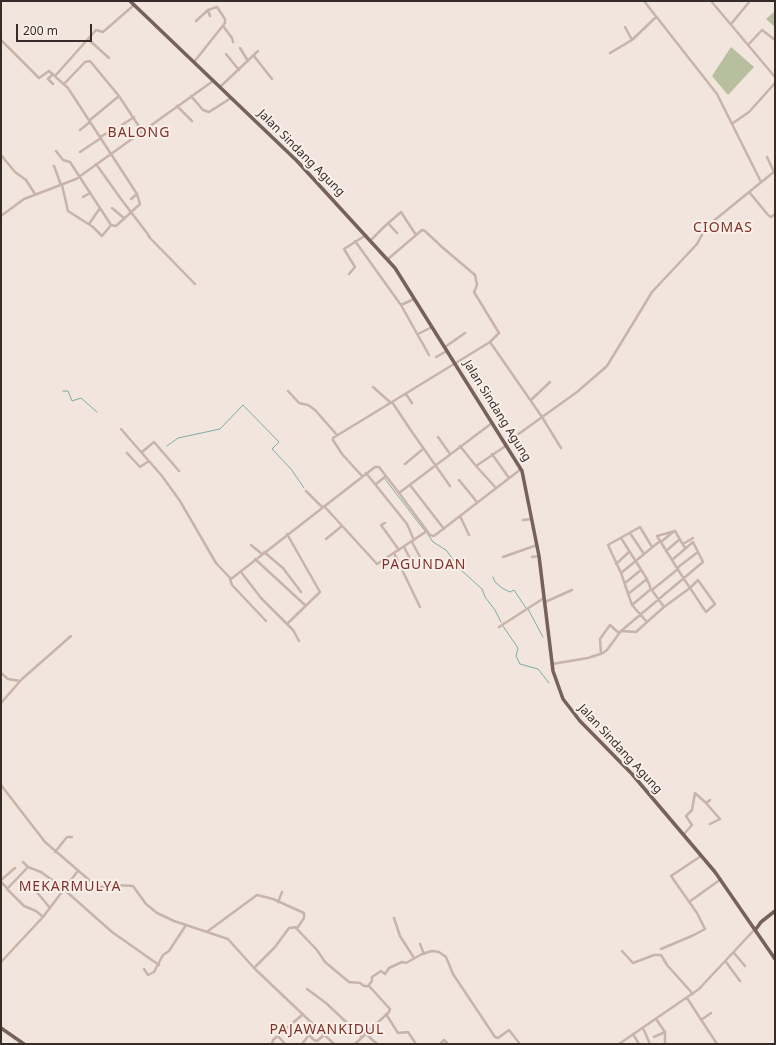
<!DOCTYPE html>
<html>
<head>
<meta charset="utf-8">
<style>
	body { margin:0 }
	#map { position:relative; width:776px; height:1045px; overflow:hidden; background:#f1e5dd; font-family:"Noto Sans",sans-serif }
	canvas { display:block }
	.frame { position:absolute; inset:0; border:2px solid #362c29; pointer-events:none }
	.scale { position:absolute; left:16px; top:24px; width:76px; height:18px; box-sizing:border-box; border:2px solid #362c29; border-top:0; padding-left:5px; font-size:12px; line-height:14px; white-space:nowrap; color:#362c29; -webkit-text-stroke:3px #f9f0ea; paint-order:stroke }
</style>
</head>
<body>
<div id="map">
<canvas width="776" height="1045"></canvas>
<div class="frame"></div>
<div class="scale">200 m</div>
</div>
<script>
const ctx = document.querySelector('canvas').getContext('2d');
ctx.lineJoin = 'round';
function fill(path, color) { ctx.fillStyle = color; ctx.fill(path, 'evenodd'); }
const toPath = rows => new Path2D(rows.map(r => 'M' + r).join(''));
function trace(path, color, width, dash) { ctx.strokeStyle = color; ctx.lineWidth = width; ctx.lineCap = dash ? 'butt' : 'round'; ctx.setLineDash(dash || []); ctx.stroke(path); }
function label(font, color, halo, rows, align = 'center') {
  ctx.font = font + ' "Noto Sans",sans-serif'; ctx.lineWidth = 4; ctx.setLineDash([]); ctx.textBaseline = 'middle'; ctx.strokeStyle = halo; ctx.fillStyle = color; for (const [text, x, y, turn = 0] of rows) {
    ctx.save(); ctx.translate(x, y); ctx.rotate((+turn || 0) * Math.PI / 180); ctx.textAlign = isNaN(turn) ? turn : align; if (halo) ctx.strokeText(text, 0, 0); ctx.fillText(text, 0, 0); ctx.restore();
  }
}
fill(toPath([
	[775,11,775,27,766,19],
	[731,47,754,67,728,95,712,76]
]), '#b8bf9e');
trace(toPath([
	[63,391,68,391,72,401,81,398,97,412],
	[167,446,178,438,220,429,243,405,279,442,272,449,291,469,304,488],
	[385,479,425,531],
	[427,533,433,542,446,550,460,569,482,589,485,597,495,610,501,622],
	[493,577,495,582,502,588,510,592,514,590,526,608],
	[528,609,543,637],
	[503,626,518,648,516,656,520,664,538,669,549,683]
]), '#7eaca8', 1);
trace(toPath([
	[644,1,717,94,761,182],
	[711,1,775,77],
	[196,21,208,10,210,16],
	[731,24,750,1],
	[223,26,232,38,233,42],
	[625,27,632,40],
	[88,39,109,58],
	[1,40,39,78,49,71,68,88,137,194,140,204,116,226,111,225],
	[748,45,762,30,775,40],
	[240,48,248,61],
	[610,53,632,40,656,17],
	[226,54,239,70],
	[254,56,272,79],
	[194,62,225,23,225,19,217,7,208,10],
	[55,76,96,30,103,32,134,5],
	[53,84,48,79,53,74],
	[64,84,85,62,90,61,119,96,142,131],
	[220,87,258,51],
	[191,96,203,110,209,112,231,98],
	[177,106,192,121],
	[90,120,119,96],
	[733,123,749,112,775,83],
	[122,125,134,117],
	[80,130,90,122],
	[100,137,109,132],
	[56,151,63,160,70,162,111,225,102,236,93,227,68,211,62,185],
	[80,152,101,138],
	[1,155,15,172,26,180,35,194],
	[767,157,774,172],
	[96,164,121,199,147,233,150,238,195,284],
	[54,166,61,185],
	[750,193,768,215,771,217,775,214],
	[83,197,90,193],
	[131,199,137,194],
	[112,208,124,218],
	[1,216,24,199,76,179,213,81],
	[388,223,397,233],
	[89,224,100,208],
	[371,240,385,226,401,212,416,235],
	[355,241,401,305,414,299],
	[388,259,422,230,425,231,442,247,475,275,477,285,474,292,499,333,490,342],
	[349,274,355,267,344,249,366,235],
	[401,305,429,355],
	[418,334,432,327],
	[445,347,465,333],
	[436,357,447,351],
	[373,387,391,403],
	[288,391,299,403,308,405,315,410,337,435],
	[406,394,412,403],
	[531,400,550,382],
	[392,402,412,432,450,486],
	[121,429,162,476,180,501,216,563,231,579,375,467,379,467,399,493,492,423],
	[438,437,450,454],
	[506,443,577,392,607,366,652,292,697,244,706,227,775,171],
	[460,446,476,466,507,445],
	[142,452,154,442,179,471],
	[127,453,140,467,149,461],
	[492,454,509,478],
	[405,464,423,449],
	[476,466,496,488],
	[366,473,407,524,414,540],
	[362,476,342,454,333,440,333,438,490,342,542,417,561,448],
	[459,480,477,502],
	[376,484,386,476],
	[410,485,444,529],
	[306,491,322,507],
	[399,493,430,535,434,536,521,469],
	[324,506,377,564,427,531],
	[460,516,469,535],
	[523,520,532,519],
	[385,523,381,525,399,550],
	[675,531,685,548],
	[630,533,644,554],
	[287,534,320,592,287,624],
	[621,538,647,579,651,589,664,607,690,588,698,580,715,604,706,612,684,579,677,568,657,536,675,531],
	[326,539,342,526],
	[660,541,621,573,632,605,647,622,664,607],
	[412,542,420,557],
	[661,542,673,532],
	[683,544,693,538],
	[251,545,262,554],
	[404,547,414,566],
	[666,551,680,539],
	[264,552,283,568,301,592],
	[394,553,420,607],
	[503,557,537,545],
	[532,557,539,556],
	[255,559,306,606],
	[616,564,629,552],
	[677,568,698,552],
	[241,572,261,598,293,630,299,641],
	[621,573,608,545,640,527,652,547],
	[230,579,232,585,266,621],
	[625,583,641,570],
	[652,590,678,569],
	[628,594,647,579],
	[545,602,572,590],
	[632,605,651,589],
	[499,627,544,598],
	[621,631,636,632,647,622],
	[601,654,600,639,610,625,619,633],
	[552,664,588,658,603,653,607,650,621,631,703,562,693,542,672,560],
	[1,673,8,679,20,681],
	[1,703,22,679,71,636],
	[1,785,45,842,95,885,101,887,114,885,133,886,146,904,157,913,174,921,228,939,254,968,334,1044],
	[706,803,720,819,710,824],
	[684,834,692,825,686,816,692,810,695,793,706,803,710,800],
	[55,852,67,837,72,837],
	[23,862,28,867],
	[1,880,15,868],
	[1,882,7,888],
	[31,885,50,908],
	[278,902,282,892],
	[689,902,721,879],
	[43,917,36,911,24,906,7,889,28,867,41,872,59,885,112,932,159,965],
	[394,918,400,936,414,958],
	[296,928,317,950,325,962,349,982,360,983,364,986,369,986,390,1009,389,1012,355,1044],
	[208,931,257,895,273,899,304,913,304,918,298,927,289,928,275,947,254,968],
	[420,944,424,954],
	[661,949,694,935,705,929,697,913,671,876,701,856],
	[622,951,633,963,654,955,661,955,667,965,693,994],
	[734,953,745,966],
	[1,962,43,917,77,872],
	[726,962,740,981],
	[144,969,148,975,154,972,163,955,169,951,186,925],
	[368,986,372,981,372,977,381,971,385,974,389,968,402,962,406,963,422,954,432,951,439,952,446,957,453,974,495,1037,498,1038,509,1030,520,1044],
	[307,989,326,1003,362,1037],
	[687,998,717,1044],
	[386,1014,398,1033,408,1032,416,1044],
	[656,1019,665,1032,665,1044],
	[701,1020,711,1013],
	[315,1027,309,1035,314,1040,317,1041,324,1035],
	[643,1028,650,1044],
	[365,1033,377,1044],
	[633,1034,639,1044],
	[278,1036,285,1044],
	[654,1037,665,1032],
	[272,1044,273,1040,302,1015],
	[302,1044,309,1035],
	[440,1044,444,1040,448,1044],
	[619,1044,699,989,755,929]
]), '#c8b4aa', 2.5);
trace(toPath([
	[130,1,297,161,395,268,522,471,539,556,553,671,563,699,580,721,632,774,715,872,775,959],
	[756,929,761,922,775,911],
	[1,1028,24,1044]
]), '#77615b', 3.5);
label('12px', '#362c29', '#f9f0ea', [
	["Jalan Sindang Agung",301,153,45],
	["Jalan Sindang Agung",497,411,58],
	["Jalan Sindang Agung",620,749,47]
]);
ctx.letterSpacing = '1px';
label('14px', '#803127', '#f9f0ea', [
	["BALONG",139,133],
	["CIOMAS",723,228],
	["PAGUNDAN",424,565],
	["MEKARMULYA",70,887],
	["PAJAWANKIDUL",327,1030]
]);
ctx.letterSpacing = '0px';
</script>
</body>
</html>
